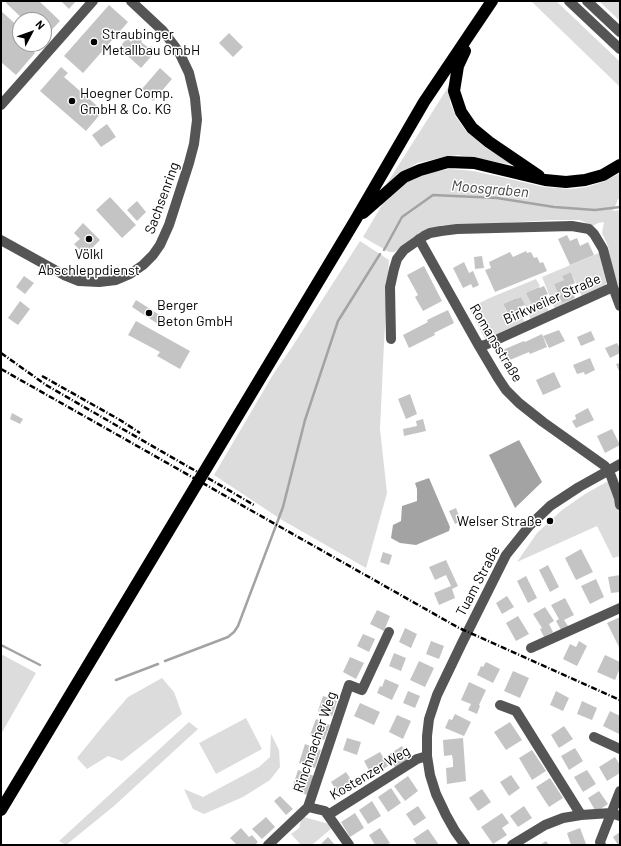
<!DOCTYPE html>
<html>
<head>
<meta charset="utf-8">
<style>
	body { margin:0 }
	#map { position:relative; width:621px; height:846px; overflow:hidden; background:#fff; font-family:Barlow,sans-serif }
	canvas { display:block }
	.frame { position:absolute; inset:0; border:2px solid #000; pointer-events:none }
	.north { position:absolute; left:12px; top:12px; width:40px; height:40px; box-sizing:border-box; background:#fff; border:1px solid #999; border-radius:50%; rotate:49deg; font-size:11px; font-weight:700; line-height:16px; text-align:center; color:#000 }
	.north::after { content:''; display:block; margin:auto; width:14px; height:18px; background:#000; clip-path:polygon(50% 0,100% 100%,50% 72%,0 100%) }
</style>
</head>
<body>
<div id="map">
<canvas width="621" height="846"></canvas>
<div class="frame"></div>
<div class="north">N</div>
</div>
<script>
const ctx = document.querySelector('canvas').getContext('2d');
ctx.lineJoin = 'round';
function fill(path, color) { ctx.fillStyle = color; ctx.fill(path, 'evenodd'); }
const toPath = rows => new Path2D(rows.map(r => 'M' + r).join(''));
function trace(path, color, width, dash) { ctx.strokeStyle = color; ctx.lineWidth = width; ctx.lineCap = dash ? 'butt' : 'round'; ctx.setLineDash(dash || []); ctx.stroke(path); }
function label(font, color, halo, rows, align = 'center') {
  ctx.font = font + ' Barlow,sans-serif'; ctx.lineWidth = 3; ctx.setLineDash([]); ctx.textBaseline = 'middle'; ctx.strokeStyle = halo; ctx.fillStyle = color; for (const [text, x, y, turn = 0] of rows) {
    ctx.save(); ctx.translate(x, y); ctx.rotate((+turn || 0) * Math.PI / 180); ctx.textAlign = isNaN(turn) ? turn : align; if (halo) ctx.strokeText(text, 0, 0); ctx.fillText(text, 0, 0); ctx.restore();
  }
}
fill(toPath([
	[531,1,556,1,614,56,620,62,620,87],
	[599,1,620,1,620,21],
	[450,84,450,102,456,117,466,131,485,147,514,165,458,155,440,158,417,163,397,176,386,185],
	[450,169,473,171,501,177,544,187,571,189,587,187,605,181,620,173,620,199,618,199,613,211,620,210,620,295,616,286,608,246,602,233,604,222,598,223,593,226,580,220,552,220,489,224,443,225,427,230,400,249,394,252,389,252,363,237,385,200,396,188,414,177,430,172],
	[360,241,389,260,384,343,380,429,387,493,366,568,282,520,214,475,274,373,292,347],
	[599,253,606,282,606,285,582,297,571,272,562,276,564,280,554,284,562,303,573,298,574,301,555,309,542,277],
	[536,279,540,286,527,293,534,308,545,303,549,312,531,320,521,297,516,299,515,298,503,304,510,319,521,314,525,323,486,339,484,337,469,308,492,297],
	[610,480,616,494,620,516,620,556,613,558,597,526,517,562,537,533,562,510,585,494],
	[1,654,36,673,1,734],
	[162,678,174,692,182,714,122,761,108,756,87,769,77,758,102,727,128,697],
	[246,718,262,749,216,774,199,743],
	[189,722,198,729,114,806,66,845,59,841],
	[271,734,279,750,280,767,270,780,243,797,204,814,193,809,184,789,203,797,259,767,270,757],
	[304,817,329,824,332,828,312,845,301,845,291,834,299,828,301,820]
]), '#dcdcdc');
fill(toPath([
	[519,440,542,482,515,508,489,455],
	[429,478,450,527,449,531,416,545,400,543,391,538,393,525,401,521,402,506,417,501,417,489,415,483]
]), '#a3a3a3');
trace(toPath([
	[384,250,402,217,433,195,497,198,554,207,595,210,620,207],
	[1,645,40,665],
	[165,661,228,637,234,632,238,626,283,507,305,420,338,321,380,254],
	[116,680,158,664]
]), '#a3a3a3', 2.5);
fill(toPath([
	[8,1,39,1,60,21,44,38,44,20,24,20,6,3],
	[61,1,76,1,69,9],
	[109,5,128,22,83,73,64,56],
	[1,11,20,28,20,44,25,44,35,53,16,75,1,62],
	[229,33,243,47,233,57,219,43],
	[136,35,142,41,141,42,149,48,151,46,156,51,141,68,119,48,127,38,131,42],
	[61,67,68,73,64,77,103,111,86,131,40,91],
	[160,68,172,79,153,101,141,90],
	[107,124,116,137,101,147,92,135],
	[110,197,136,225,122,238,96,210],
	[137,201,146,212,137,221,127,210],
	[83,223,100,240,85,255,74,244,80,239,74,233],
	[567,235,570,241,577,238,580,246,588,242,594,255,570,265,558,239],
	[526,251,527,253,531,252,534,258,537,257,540,263,543,262,547,271,495,292,485,270,491,268,489,262,510,252,513,257],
	[482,256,484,268,475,269,474,257],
	[464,262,469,273,473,271,479,285,473,288,471,284,463,288,453,268],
	[424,266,442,301,423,311,415,297,418,295,407,275],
	[571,272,575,283,569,286,575,298,562,303,554,284,564,280,562,276],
	[24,276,34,283,25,294,16,287],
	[544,286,548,294,543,296,546,302,534,308,526,293,539,287,539,288],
	[521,297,525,305,520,307,523,313,511,319,503,304,516,298,516,299],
	[136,300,166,319,161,326,132,307],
	[20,301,30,309,18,325,8,318],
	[448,310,454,323,434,333,435,335,409,348,403,335,428,322,427,320],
	[136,321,190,351,180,369,157,356,160,352,128,335],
	[559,330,565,341,549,348,543,336],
	[591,331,595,340,581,346,577,337],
	[542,334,547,347,530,354,529,352,505,362,500,351,524,341,525,342],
	[617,343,620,348,620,353,610,358,605,348],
	[590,358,595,370,585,375,584,372,577,374,573,365],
	[620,363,620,373,616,364],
	[554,372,561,387,543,395,536,380],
	[410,394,417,414,406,419,398,399],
	[588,408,594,420,576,428,572,421,576,419,575,415],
	[12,413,23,419,20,424,10,419],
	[423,419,426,431,404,436,403,429,417,426,416,421],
	[612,429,620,445,605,453,597,436],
	[456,508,461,521,455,524,449,511],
	[581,549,593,572,576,580,565,558],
	[383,552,392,555,389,565,380,562],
	[446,560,458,586,452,589,455,598,439,605,434,593,451,586,446,575,435,580,429,567],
	[548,565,559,587,550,592,539,570],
	[620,575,620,592,611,593,608,577],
	[526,576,537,598,528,603,517,581],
	[596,579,604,597,590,604,581,586],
	[507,596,514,607,502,614,496,603],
	[565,598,574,615,564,620,568,626,561,630,556,621,559,619,551,605],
	[545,607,554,621,549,624,553,632,544,637,540,629,542,628,533,614],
	[377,610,390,616,384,631,370,624],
	[518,616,529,634,516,641,506,623],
	[620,617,620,649,607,623],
	[405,628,417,634,411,648,399,642],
	[363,634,375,639,369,652,357,646],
	[431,641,444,646,439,659,426,654],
	[579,641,587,646,577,666,563,659,570,644,576,647],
	[394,653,406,658,401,671,389,666],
	[605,655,620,662,620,668,615,680,597,672],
	[350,657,364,663,356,679,343,672],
	[419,661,434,668,425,687,410,680],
	[486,662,500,669,493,683,477,675,481,666,483,667],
	[513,671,529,678,520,698,504,691],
	[385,679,399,685,392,700,377,693,380,686,382,687],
	[469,682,486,690,479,705,480,706,477,714,468,710,471,704,461,700],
	[408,691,420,696,415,708,403,703],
	[556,691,569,698,563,711,550,705],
	[323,696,337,701,332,716,318,711],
	[582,701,597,708,592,720,577,714],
	[360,703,380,712,374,725,354,716],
	[610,711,620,716,620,731,619,734,603,726],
	[455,714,471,722,464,736,445,728,449,719,452,720],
	[397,715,411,721,403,739,389,732],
	[316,719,330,725,324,740,310,735],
	[510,722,522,740,506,750,494,732],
	[564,726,573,739,559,748,551,735],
	[347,738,361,742,357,755,343,750],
	[463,738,466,781,447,784,446,768,453,767,453,761,452,755,444,756,443,740],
	[305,744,321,750,315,768,299,763],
	[402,746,409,758,395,767,388,755],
	[575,748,583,761,569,770,561,756],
	[532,750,546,771,532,780,519,758],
	[380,752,388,766,372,776,364,761],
	[615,757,620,765,620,773,607,781,599,767],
	[298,770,314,776,307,795,292,789],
	[587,770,596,784,583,792,574,777],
	[346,772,355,786,340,796,331,782],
	[511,775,520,788,509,796,500,782],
	[408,776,418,791,405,801,394,786],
	[550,778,563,798,549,807,536,787],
	[391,788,401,803,388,812,378,797],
	[482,789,491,802,478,811,469,798],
	[599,791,608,804,596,812,588,798],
	[280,796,293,809,286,815,274,801],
	[372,801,381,816,368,824,359,810],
	[418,806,426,818,414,826,406,814],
	[524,806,532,818,518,827,510,816],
	[355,813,364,828,350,837,341,822],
	[502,813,509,823,502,828,507,835,493,844,481,827],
	[266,817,275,827,262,839,252,829],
	[241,828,249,837,252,835,258,842,255,845,237,845,230,838],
	[380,828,390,843,386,845,375,845,369,835],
	[580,828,586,844,571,845,567,833],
	[428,829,439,845,417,845,413,839],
	[620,832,620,845,618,845,613,837],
	[328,837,335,845,320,845],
	[546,841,549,845,540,845]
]), '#c4c4c4');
trace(toPath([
	[569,1,620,49],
	[587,1,620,32],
	[1,105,93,1],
	[419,239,479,346,498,378,506,390,519,403,543,422,605,466,611,476,619,498,620,505],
	[1,240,64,275,79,281,99,282,116,280,130,274,143,265,153,255,160,245,169,225,189,163,194,144,197,120,195,98,189,73,179,52,163,31,131,1],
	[391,339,390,287,394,269,397,259,404,250,424,236,430,233,441,231,457,229,572,226,589,229,594,234,603,249,613,287,620,306],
	[479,346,485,345,613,287],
	[531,648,620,608],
	[500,705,516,711,581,815],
	[594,737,620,749],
	[308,807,325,811,349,845],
	[328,815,417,759,427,756],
	[268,845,308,807,349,685,362,690,389,632],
	[465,845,455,831,446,815,436,794,430,775,427,756,427,736,429,719,437,695,462,643,506,555,530,525,550,506,579,487,620,464],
	[512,845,545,825,563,818,581,815,611,813,620,816],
	[601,845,600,842,620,791]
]), '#555', 10);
trace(toPath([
	[465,51,458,66,454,91,461,112,472,128,489,142,539,176],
	[363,213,404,177,420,170,448,162,474,163,545,180,566,182,585,180,603,175,620,165],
	[1,810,356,219,424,102,492,1]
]), '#000', 12);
trace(toPath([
	[1,353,46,385,93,412,201,474,254,505],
	[1,369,459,628,620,700],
	[42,376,120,420,140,433]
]), '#000', 2.5, [6, 2, 1, 2]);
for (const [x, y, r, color] of [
	[94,42,4,"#000"],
	[72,101,4,"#000"],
	[89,239,4,"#000"],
	[149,313,4,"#000"],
	[550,521,4,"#000"]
]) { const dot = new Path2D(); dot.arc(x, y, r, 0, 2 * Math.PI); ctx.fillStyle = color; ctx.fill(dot); trace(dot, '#fff', 1.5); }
label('14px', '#000', '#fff', [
	["Straubinger",102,34],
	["Metallbau GmbH",102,50],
	["Hoegner Comp.",80,93],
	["GmbH & Co. KG",80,109],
	["Völkl",89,254,"center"],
	["Abschleppdienst",89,270,"center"],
	["Berger",157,305],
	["Beton GmbH",157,321],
	["Welser Straße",542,521,"right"]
], 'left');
label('14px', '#000', '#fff', [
	["Sachsenring",162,198,-70],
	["Birkweiler Straße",552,299,-24],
	["Romansstraße",496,343,59],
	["Tuam Straße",478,581,-62],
	["Rinchnacher Weg",315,742,-71],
	["Kostenzer Weg",370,773,-31]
]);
label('italic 15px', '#444', '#fff', [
	["Moosgraben",490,189,5]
]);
</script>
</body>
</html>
